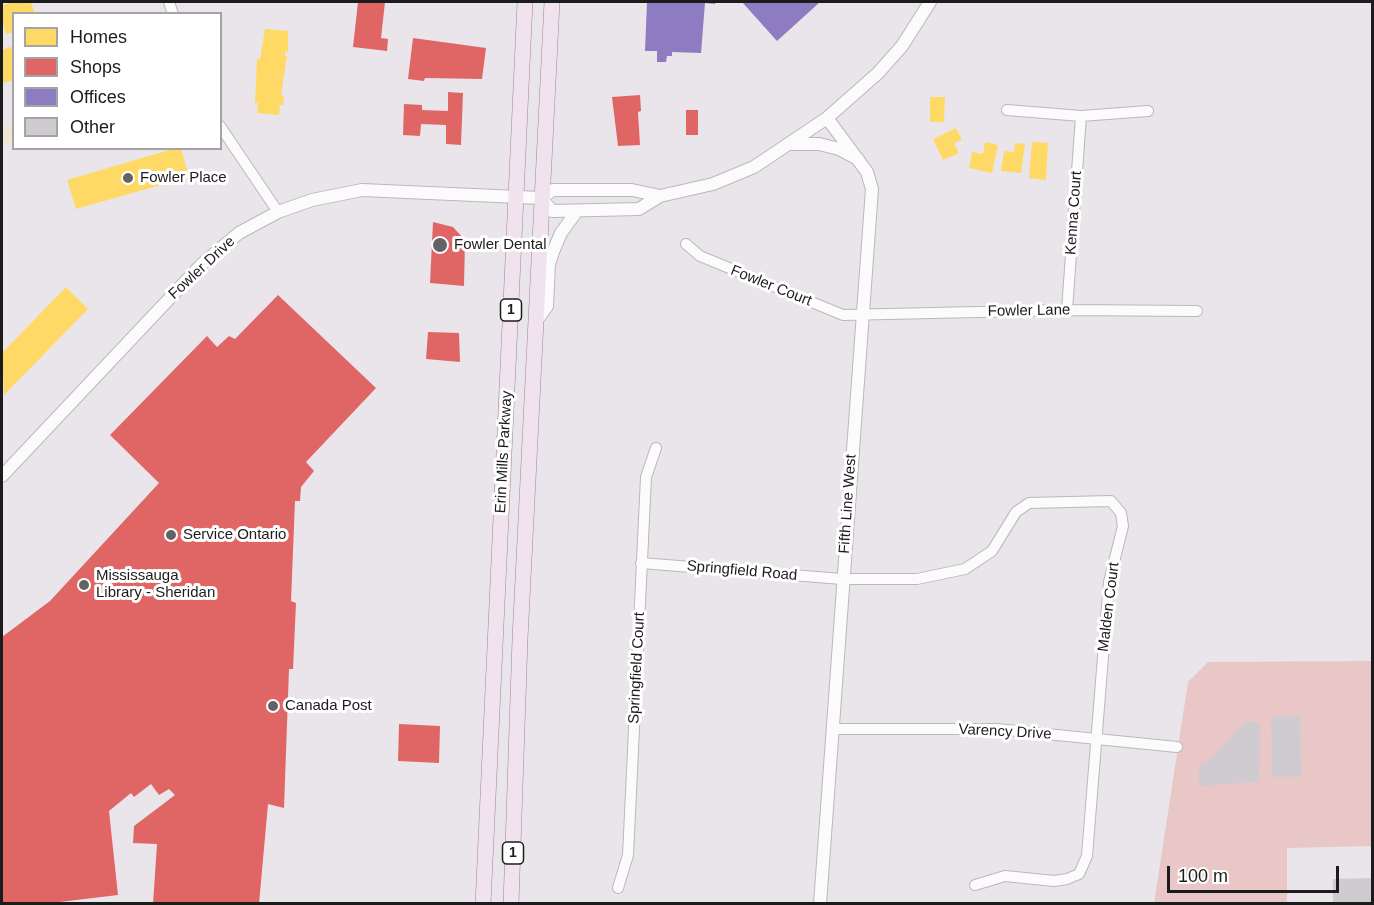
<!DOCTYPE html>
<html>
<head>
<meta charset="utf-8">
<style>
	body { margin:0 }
	#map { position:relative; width:1374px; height:905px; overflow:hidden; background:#eae5ea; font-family:Helvetica,sans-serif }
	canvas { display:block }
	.frame { position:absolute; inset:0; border:3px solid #1c1c1c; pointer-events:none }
	.legend { position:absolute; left:12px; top:12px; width:210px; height:138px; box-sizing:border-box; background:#fff; border:2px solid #a4a4a4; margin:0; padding:8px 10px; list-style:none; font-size:18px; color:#1c1c1c }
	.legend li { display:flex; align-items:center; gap:12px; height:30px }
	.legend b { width:30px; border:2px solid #a4a4a4 }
	.scale { position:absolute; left:1167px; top:866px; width:172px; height:27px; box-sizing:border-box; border:3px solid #1c1c1c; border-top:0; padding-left:8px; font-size:18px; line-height:21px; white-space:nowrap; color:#1c1c1c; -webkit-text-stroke:4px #fff; paint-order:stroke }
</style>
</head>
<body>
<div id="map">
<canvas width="1374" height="905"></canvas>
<div class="frame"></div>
<ul class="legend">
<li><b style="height:16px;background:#ffd966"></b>Homes</li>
<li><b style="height:16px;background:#e06666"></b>Shops</li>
<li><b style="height:16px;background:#8e7cc3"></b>Offices</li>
<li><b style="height:16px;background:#d0cbd0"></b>Other</li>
</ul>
<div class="scale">100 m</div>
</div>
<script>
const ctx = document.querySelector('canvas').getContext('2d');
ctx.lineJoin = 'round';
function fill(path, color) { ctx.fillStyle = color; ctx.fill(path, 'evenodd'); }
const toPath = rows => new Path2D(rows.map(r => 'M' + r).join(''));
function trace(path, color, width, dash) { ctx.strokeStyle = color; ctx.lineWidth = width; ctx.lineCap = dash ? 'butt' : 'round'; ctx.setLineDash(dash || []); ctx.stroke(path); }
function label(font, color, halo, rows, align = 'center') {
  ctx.font = font + ' Helvetica,sans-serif'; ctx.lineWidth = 6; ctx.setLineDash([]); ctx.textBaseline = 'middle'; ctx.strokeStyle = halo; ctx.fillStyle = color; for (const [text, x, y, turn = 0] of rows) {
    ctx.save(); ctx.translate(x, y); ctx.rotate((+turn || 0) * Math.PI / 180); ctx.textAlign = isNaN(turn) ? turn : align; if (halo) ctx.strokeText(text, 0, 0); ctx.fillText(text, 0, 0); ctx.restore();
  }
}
fill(toPath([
	[1372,661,1372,846,1287,848,1287,903,1154,904,1188,682,1208,662]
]), '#e8c7c6');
fill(toPath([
	[13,124,13,142,2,143,2,129]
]), '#f2e4d2');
fill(toPath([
	[14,2,31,2,35,14,14,14,14,32,6,34,2,19,2,5],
	[265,29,288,31,288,52,285,51,285,56,287,56,281,95,284,96,283,105,280,105,279,115,257,113,258,103,255,103,257,59,260,59],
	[14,46,14,80,2,83,2,50],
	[930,97,945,97,944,122,930,122],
	[956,128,962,140,954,143,959,153,943,160,933,139],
	[985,142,998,145,992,173,969,168,972,152,983,154],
	[1032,142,1048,143,1046,180,1029,178],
	[1015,143,1025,144,1021,173,1001,171,1004,151,1014,152],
	[176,148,181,148,189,177,76,209,67,180],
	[66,287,88,309,4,395,2,353]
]), '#ffd966');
fill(toPath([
	[358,2,385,2,381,38,388,39,387,51,353,47],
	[413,38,486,48,482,79,425,78,424,81,408,79],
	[448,92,463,93,461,145,446,144,446,125,421,124,420,136,403,135,404,104,422,105,422,110,448,111],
	[640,95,641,111,638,112,640,145,618,146,612,97],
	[686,110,698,110,698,135,686,135],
	[433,222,453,227,465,240,464,286,430,283],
	[278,295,376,388,306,462,314,471,301,487,300,501,295,501,291,601,296,603,293,669,289,669,284,808,268,804,259,904,153,904,157,844,133,843,134,826,175,795,169,789,159,795,151,784,134,797,131,793,109,811,118,895,43,904,2,904,2,637,50,601,159,483,110,435,207,336,217,347,229,336,235,339],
	[428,332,459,333,460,362,426,359],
	[399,724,440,726,439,763,398,761]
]), '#e06666');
fill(toPath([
	[647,2,715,2,715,4,705,3,701,53,672,52,672,56,667,56,666,62,657,62,657,51,645,51],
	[742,2,820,2,777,41]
]), '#8e7cc3');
fill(toPath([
	[1271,716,1300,716,1301,777,1272,777],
	[1252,721,1260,725,1259,782,1199,786,1199,765,1209,761,1244,723],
	[1372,878,1372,904,1333,904,1333,879]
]), '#d0cbd0');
const minor = toPath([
	[169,2,173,14],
	[1007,110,1081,116,1148,111],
	[220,126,278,212],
	[686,244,700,256,843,315,1067,310,1197,311],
	[1067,310,1081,116],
	[641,563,842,579,917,579,965,569,992,551,1016,512,1029,503,1111,501,1121,513,1123,526,1109,582,1087,856,1079,874,1067,879,1054,881,1005,876,975,885],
	[833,729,997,729,1177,747],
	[618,888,628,855,646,477,656,448]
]);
const tertiary = toPath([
	[788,144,819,144,839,149,858,159],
	[541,198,552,211,639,209,660,196,713,184,754,167,827,118,878,73,902,46,930,2],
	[541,198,553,190,632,190,660,196],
	[537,320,547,306,549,264,553,252,561,233,577,211],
	[2,476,202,264,239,233,278,212,312,200,362,190,541,198],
	[820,904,872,189,867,172,827,118]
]);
const primary = toPath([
	[483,904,525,2],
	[511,904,520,639,552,2]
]);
trace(minor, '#bab8ba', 12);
trace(tertiary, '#bab8ba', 14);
trace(primary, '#a08299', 16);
trace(minor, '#fcfbfc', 10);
trace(tertiary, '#fcfbfc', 12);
trace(primary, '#f0e3ee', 15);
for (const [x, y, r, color] of [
	[128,178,6,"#646264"],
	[440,245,8,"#646264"],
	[171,535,6,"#646264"],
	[84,585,6,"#646264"],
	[273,706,6,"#646264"]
]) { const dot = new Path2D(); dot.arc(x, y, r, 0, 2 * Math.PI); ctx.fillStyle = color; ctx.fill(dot); trace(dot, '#fff', 2); }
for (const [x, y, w] of [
	[511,310,21],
	[513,853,21]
]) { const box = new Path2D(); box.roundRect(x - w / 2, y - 11, w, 22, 4.5); ctx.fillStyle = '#fff'; ctx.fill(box); trace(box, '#1c1c1c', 1.5); }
label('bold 14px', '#1c1c1c', null, [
	["1",511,310],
	["1",513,853]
]);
label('15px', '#1c1c1c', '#fff', [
	["Fowler Place",140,178],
	["Fowler Dental",454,245],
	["Service Ontario",183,535],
	["Mississauga",96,576],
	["Library - Sheridan",96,593],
	["Canada Post",285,706]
], 'left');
label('15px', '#1c1c1c', '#fff', [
	["Kenna Court",1074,213,-86],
	["Fowler Drive",202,268,-43],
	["Fowler Court",771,286,22],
	["Fowler Lane",1029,311,-1],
	["Erin Mills Parkway",504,452,-87],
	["Fifth Line West",848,504,-86],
	["Springfield Road",742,571,5],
	["Malden Court",1109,607,-83],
	["Springfield Court",637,668,-87],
	["Varency Drive",1005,732,3]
]);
</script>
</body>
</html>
